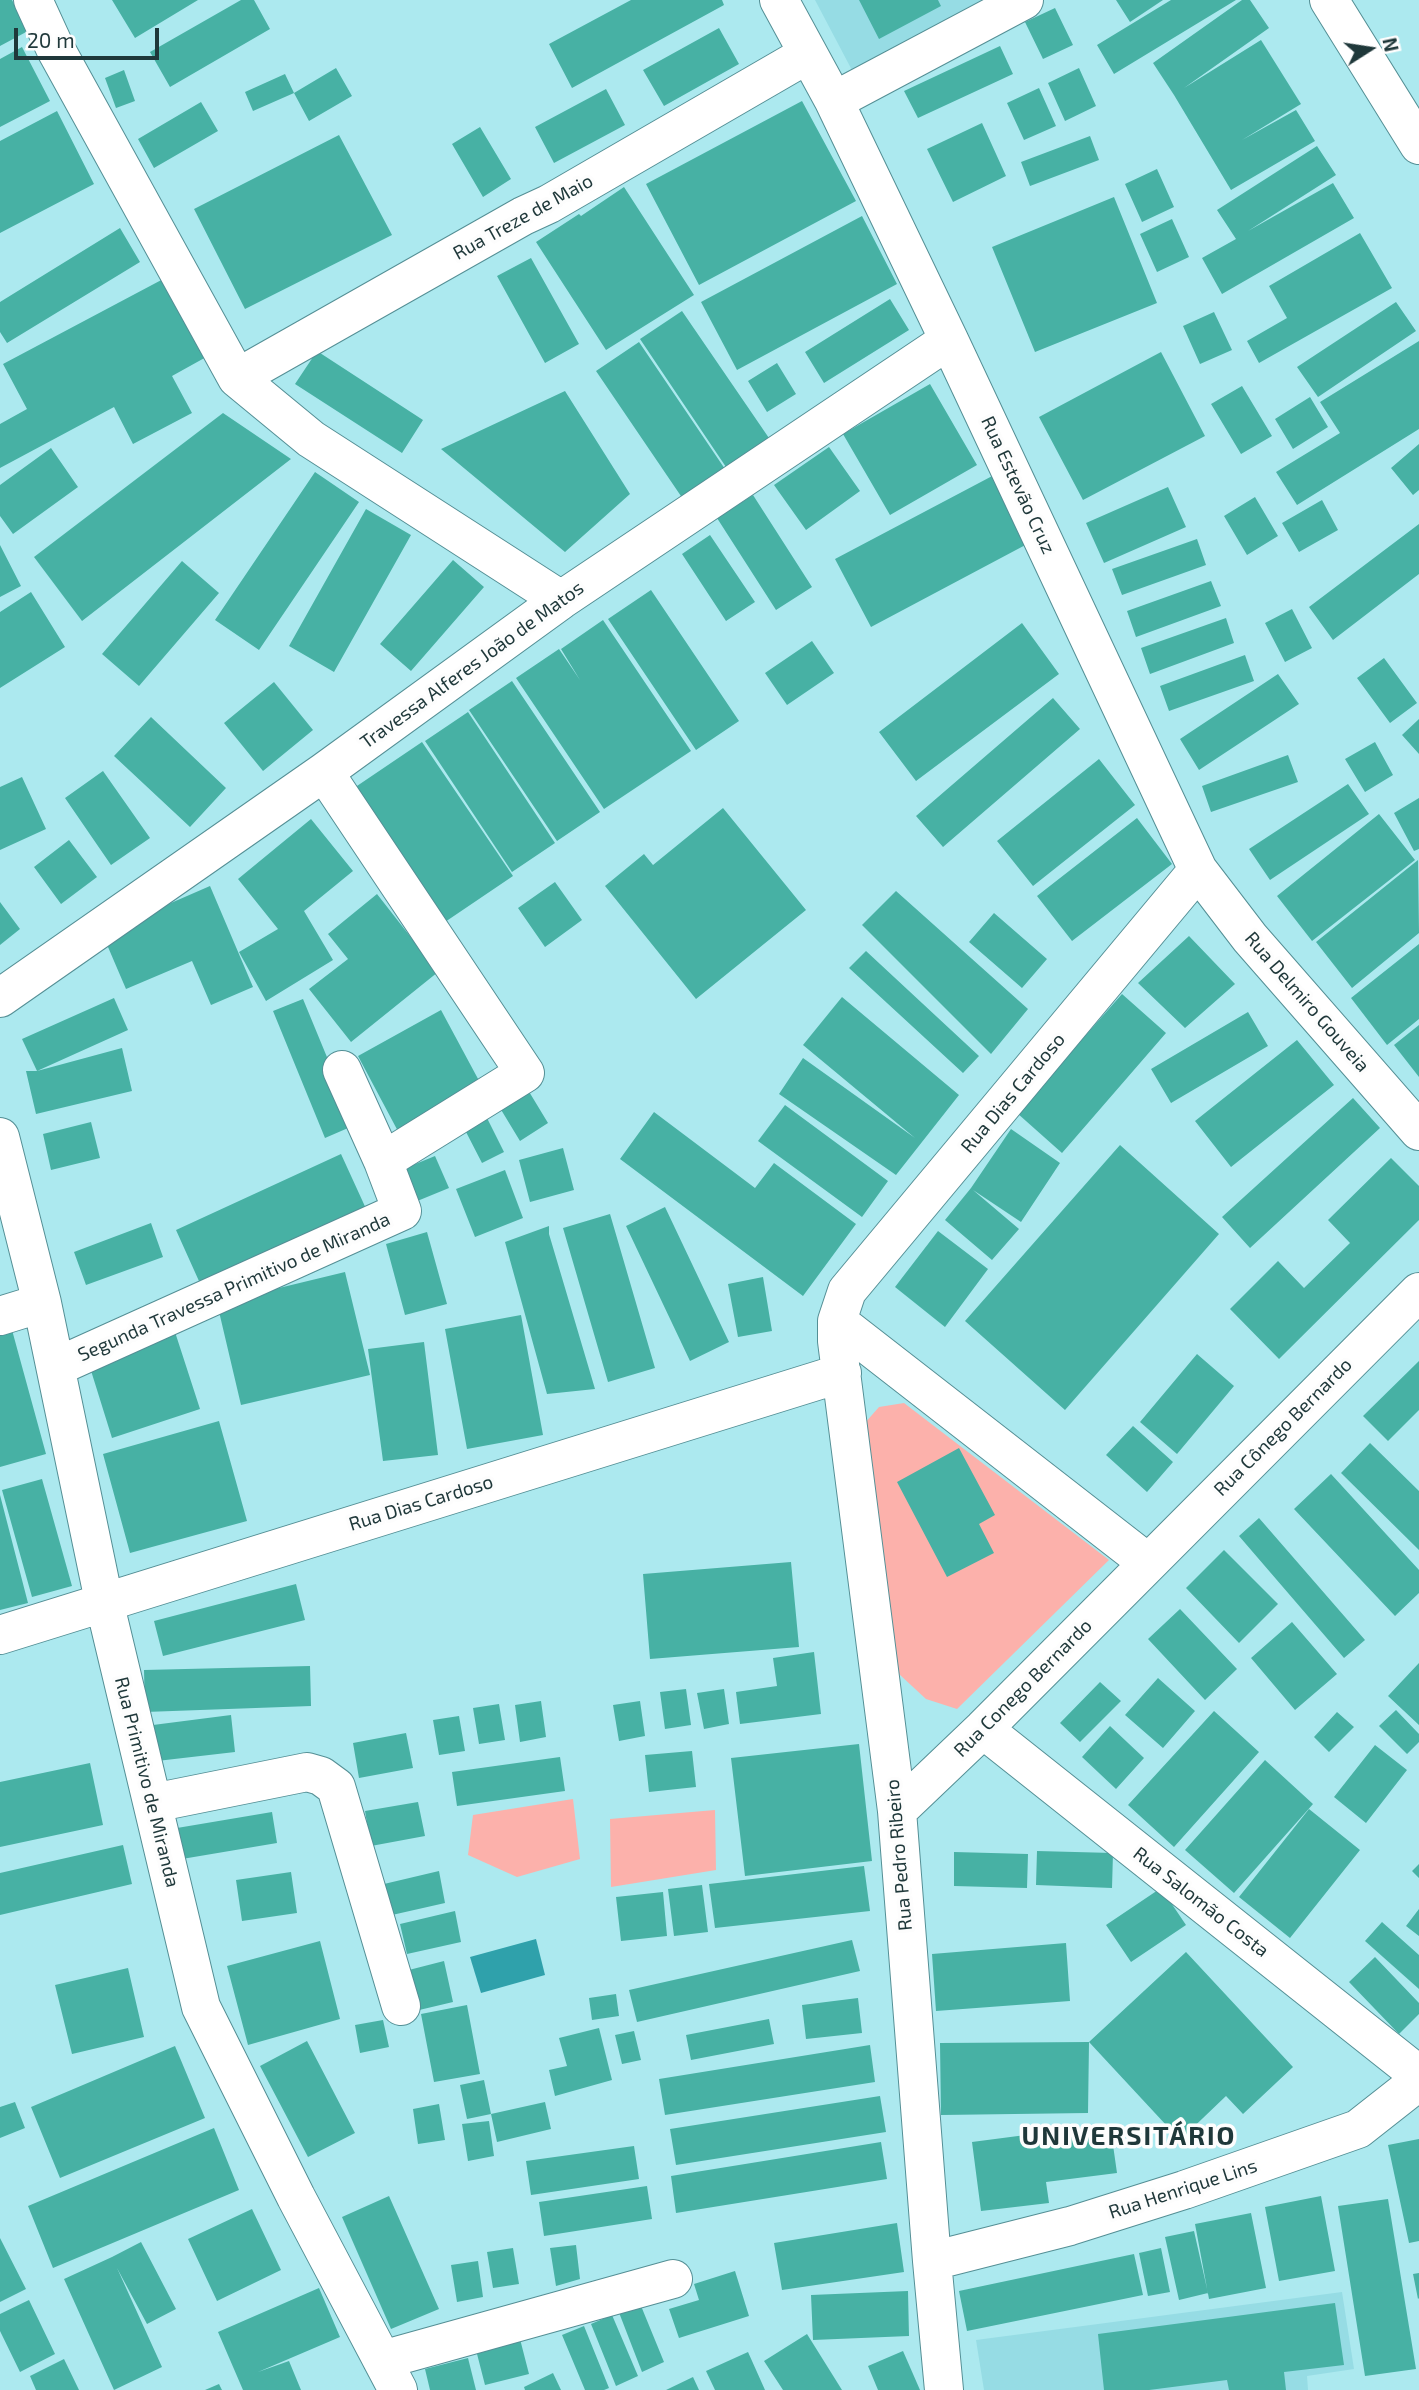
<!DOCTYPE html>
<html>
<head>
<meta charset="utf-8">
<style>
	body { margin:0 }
	#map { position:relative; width:1419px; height:2390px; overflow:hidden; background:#ace9ef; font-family:"Exo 2",sans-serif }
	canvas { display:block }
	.north { position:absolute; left:1335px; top:14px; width:70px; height:70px; -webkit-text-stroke:5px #fdfdfd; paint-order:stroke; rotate:78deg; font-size:19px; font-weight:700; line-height:28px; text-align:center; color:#1f383a }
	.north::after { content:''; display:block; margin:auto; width:24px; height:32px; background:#1f383a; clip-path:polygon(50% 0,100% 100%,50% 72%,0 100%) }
	.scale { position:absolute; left:14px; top:28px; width:145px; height:32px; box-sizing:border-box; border:4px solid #1f383a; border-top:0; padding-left:9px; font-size:21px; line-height:24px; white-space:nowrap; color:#1f383a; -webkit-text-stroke:5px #fdfdfd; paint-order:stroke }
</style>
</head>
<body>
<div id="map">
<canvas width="1419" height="2390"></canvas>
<div class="north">N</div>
<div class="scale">20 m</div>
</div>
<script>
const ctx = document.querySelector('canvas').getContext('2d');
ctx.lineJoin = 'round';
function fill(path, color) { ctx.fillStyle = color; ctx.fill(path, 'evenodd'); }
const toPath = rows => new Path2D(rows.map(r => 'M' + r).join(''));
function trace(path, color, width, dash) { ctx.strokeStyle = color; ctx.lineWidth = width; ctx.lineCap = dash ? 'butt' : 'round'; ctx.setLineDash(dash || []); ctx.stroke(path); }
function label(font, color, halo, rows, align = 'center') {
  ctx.font = font + ' "Exo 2",sans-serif'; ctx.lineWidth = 7; ctx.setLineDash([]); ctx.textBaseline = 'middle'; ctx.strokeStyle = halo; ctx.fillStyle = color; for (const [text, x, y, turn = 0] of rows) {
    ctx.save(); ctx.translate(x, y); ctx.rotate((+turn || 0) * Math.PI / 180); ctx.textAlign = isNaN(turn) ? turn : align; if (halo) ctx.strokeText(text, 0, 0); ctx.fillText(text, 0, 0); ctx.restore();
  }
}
fill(toPath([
	[815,0,991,0,854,74],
	[1342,2292,1354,2369,1307,2376,1308,2390,984,2390,976,2340]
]), '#96dce4');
fill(toPath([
	[904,1403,1109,1560,957,1709,926,1699,899,1674,877,1562,864,1424,879,1407],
	[573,1799,580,1859,517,1877,468,1855,473,1815],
	[715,1810,716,1870,611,1887,610,1819]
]), '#fcb1ab');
fill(toPath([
	[536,1939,545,1975,481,1993,470,1957]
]), '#2fa1ab');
fill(toPath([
	[0,0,12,0,28,31,0,46],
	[112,0,198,0,135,38],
	[241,0,254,0,270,29,170,87,150,52],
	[631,0,722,0,724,5,572,88,549,44],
	[859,0,938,0,941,6,879,39],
	[1116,0,1163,0,1130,22],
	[1171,0,1236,0,1114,74,1097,45],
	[1242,0,1250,0,1269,28,1184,88,1261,40,1301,104,1242,140,1296,110,1315,141,1231,190,1174,95,1153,63],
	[1055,8,1073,45,1043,59,1025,22],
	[719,28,739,64,664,106,643,70],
	[1000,46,1013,74,918,118,904,91],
	[22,47,50,101,0,127,0,59],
	[336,68,352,96,309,121,294,93],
	[1079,68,1096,106,1065,121,1048,83],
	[124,70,135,101,116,108,105,78],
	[285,74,294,93,253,111,245,92],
	[1039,88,1056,126,1024,140,1007,103],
	[606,89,625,125,554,163,535,127],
	[802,101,856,201,699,285,646,184],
	[201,102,218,131,154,168,138,139],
	[57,111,94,184,0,233,0,141],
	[982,123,1006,176,953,202,927,149],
	[480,127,511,179,483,197,452,144],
	[339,135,392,235,245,309,194,209],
	[1090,136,1099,160,1030,186,1021,162],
	[1317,146,1336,175,1248,231,1333,183,1354,218,1222,294,1202,258,1236,239,1217,210],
	[1157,169,1174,207,1142,222,1125,184],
	[624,187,694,295,606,350,536,242,579,214,581,216],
	[1114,197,1157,303,1035,352,992,247],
	[862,216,897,284,737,370,701,302],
	[1172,219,1189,257,1157,272,1140,234],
	[120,228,140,262,7,343,0,332,0,302],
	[1360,233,1392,288,1259,363,1247,341,1287,318,1269,286],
	[531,258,579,344,545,363,497,276],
	[167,277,208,356,172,376,192,413,133,444,114,407,0,468,0,424,27,409,3,364],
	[890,299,909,330,824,383,805,352],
	[1396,302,1416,331,1318,397,1297,367],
	[682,311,771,441,728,470,640,339],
	[1214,312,1232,350,1200,364,1183,326],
	[1419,341,1419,429,1297,505,1276,472,1340,433,1320,402],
	[639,342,727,472,685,502,596,371],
	[317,351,423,420,402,453,295,384],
	[1161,352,1205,436,1083,500,1039,417],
	[777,363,796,394,767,412,748,381],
	[930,384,977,465,890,515,843,434],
	[1242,386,1272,436,1241,454,1211,404],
	[565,391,630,494,565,552,441,449],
	[1310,397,1328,427,1293,449,1275,419],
	[223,413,291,459,82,621,34,557],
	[1419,444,1419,490,1413,495,1391,468],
	[829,447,860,491,806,530,774,485],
	[51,448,78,487,13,534,0,516,0,485],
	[315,472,359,502,259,650,215,620],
	[996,474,1031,542,871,627,835,559],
	[1168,487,1186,527,1104,563,1086,523],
	[753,495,812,587,776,610,717,518],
	[1255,497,1278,536,1247,555,1224,516],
	[1322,500,1338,530,1299,552,1282,523],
	[366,509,411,535,334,672,289,646],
	[1419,524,1419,574,1333,640,1309,607],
	[710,535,755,602,726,621,682,554],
	[1197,539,1206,565,1122,595,1112,569],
	[0,545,21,586,0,597],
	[453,560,484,587,411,671,380,644],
	[182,561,219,593,139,686,102,654],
	[1211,581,1221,606,1136,637,1127,611],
	[651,590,739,721,696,750,608,619],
	[31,592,65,647,0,688,0,612],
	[1292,609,1312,648,1285,662,1265,623],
	[1226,618,1234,643,1150,674,1141,648],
	[603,620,691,751,604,809,516,678,559,649,580,680,561,649],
	[1022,623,1059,674,916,781,879,732],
	[812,641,834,673,787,705,765,673],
	[1245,655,1254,681,1169,711,1160,686],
	[1384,658,1417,703,1390,723,1357,678],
	[1278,674,1299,704,1199,770,1180,739],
	[512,681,600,812,557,841,469,710],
	[274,682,313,730,263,771,224,723],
	[1053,698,1080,729,943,847,916,816],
	[468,712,555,843,512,872,425,741],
	[151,717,226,788,190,827,114,756],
	[1419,719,1419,754,1402,735],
	[422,742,513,876,445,922,354,788],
	[1375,742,1393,775,1365,792,1345,759],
	[1288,755,1298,782,1211,812,1202,786],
	[1099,759,1135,805,1033,886,997,841],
	[103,771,150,838,111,865,65,798],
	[22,777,46,829,0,850,0,787],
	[1348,784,1369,814,1270,880,1249,849],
	[1419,798,1419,849,1414,851,1394,813],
	[723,808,806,910,696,999,605,886,644,854,653,865],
	[1379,814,1415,860,1312,941,1277,896],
	[1137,818,1172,864,1072,941,1037,896],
	[311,819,353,871,304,911,333,960,266,1001,239,952,278,929,238,879],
	[69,840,97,877,61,904,34,867],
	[1418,860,1419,933,1352,988,1316,942],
	[555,882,582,920,545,947,518,908],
	[210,886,253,987,211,1005,192,961,126,989,102,933],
	[896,891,1028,1009,991,1054,862,925],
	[377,894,438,972,351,1042,309,989,348,959,328,934],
	[0,902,20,929,0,945],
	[994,913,1047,959,1022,988,969,942],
	[1189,936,1235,984,1185,1028,1138,983],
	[1419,944,1419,1019,1387,1045,1351,998],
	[866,951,979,1056,963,1073,849,968],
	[1122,994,1166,1033,1062,1153,1017,1113],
	[842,997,959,1095,896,1175,779,1094,803,1058,915,1138,803,1045],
	[114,998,128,1030,37,1071,122,1048,132,1091,36,1114,26,1071,37,1071,22,1039],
	[303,999,355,1125,325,1138,273,1011],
	[441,1010,484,1090,400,1135,358,1056],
	[1248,1012,1268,1046,1171,1103,1151,1069],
	[1419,1025,1419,1077,1394,1045],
	[1297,1040,1334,1085,1231,1167,1195,1121],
	[528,1090,548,1123,520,1141,500,1108],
	[1353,1098,1380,1128,1250,1248,1222,1217],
	[785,1105,888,1181,862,1217,758,1141],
	[654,1112,755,1188,774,1163,856,1224,803,1296,620,1159],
	[487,1118,504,1152,482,1163,465,1130],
	[91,1122,100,1158,51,1170,43,1134],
	[1011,1129,1060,1163,1021,1222,973,1190,1019,1229,992,1260,945,1220,971,1188],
	[1120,1145,1219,1234,1065,1410,965,1321],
	[563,1148,574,1190,530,1202,519,1160],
	[341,1154,368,1213,203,1290,176,1230],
	[435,1156,449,1188,410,1204,396,1172],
	[1391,1158,1419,1186,1419,1220,1279,1359,1230,1309,1278,1261,1304,1288,1350,1243,1328,1220],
	[505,1170,523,1218,475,1237,456,1189],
	[665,1207,729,1342,690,1361,626,1226],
	[610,1214,655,1368,608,1382,563,1228],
	[151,1223,163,1257,86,1285,74,1252],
	[549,1226,549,1234,595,1389,547,1394,505,1242],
	[938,1231,988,1269,945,1327,895,1287],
	[427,1232,447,1304,405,1315,386,1244],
	[345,1272,370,1375,241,1405,217,1303],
	[763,1277,772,1331,738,1337,728,1284],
	[521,1315,543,1435,467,1449,445,1329],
	[12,1330,46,1454,0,1467,0,1334],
	[175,1332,200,1409,112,1438,88,1361],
	[424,1342,438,1455,383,1461,368,1349],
	[1197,1354,1234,1386,1177,1454,1140,1422],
	[1419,1361,1419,1410,1388,1441,1363,1416],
	[219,1421,247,1521,130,1553,103,1454],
	[1133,1426,1173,1462,1147,1492,1106,1455],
	[1370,1443,1419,1491,1419,1550,1341,1473],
	[959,1448,995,1515,979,1524,994,1553,947,1577,897,1482],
	[1331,1474,1419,1570,1419,1593,1395,1616,1294,1509],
	[42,1479,72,1586,32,1597,2,1490],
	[0,1495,28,1603,0,1610],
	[1259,1518,1365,1640,1344,1658,1239,1536],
	[1224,1550,1278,1604,1239,1643,1186,1588],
	[791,1562,799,1647,650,1659,643,1574],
	[296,1584,305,1620,163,1656,154,1621],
	[1180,1609,1237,1669,1205,1700,1148,1639],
	[1292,1622,1337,1674,1295,1710,1251,1658],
	[814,1652,821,1714,740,1724,736,1692,777,1686,773,1658],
	[1419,1663,1419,1725,1388,1696],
	[310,1666,311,1706,145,1712,144,1670],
	[1158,1678,1195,1711,1163,1748,1125,1715],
	[1100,1682,1121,1701,1080,1742,1060,1723],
	[686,1689,691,1725,665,1729,660,1692],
	[724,1689,729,1724,704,1729,697,1693],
	[541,1701,546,1737,520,1742,515,1705],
	[640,1701,645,1736,619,1741,613,1705],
	[499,1704,505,1740,479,1744,473,1708],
	[1396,1710,1419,1734,1419,1742,1407,1754,1379,1726],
	[1214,1711,1259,1752,1174,1847,1128,1805],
	[1337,1712,1354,1727,1329,1752,1314,1737],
	[231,1715,235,1752,157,1761,153,1725],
	[459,1716,465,1751,439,1755,433,1720],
	[1110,1726,1144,1758,1116,1789,1082,1757],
	[406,1733,413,1768,359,1778,353,1743],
	[859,1744,872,1861,745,1876,731,1758],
	[1375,1745,1407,1770,1366,1823,1334,1797],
	[692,1751,696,1787,649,1792,645,1755],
	[560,1757,565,1791,457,1806,452,1772],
	[1265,1760,1313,1804,1234,1893,1185,1850],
	[90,1763,103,1825,0,1847,0,1782],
	[418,1802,425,1836,371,1846,365,1811],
	[1309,1809,1360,1850,1290,1938,1239,1897],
	[272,1812,277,1843,182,1859,177,1828],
	[123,1845,132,1884,0,1915,0,1873],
	[1037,1851,1113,1853,1112,1888,1036,1885],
	[954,1852,1028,1854,1027,1888,954,1886],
	[1419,1864,1419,1878,1412,1871],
	[864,1866,870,1911,715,1928,709,1884],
	[439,1871,445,1903,392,1915,384,1884],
	[291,1872,297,1913,242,1921,236,1880],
	[702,1885,708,1932,674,1936,668,1889],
	[1161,1888,1186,1925,1131,1962,1106,1925],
	[663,1892,667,1936,621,1941,616,1897],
	[1419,1909,1419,1936,1406,1926],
	[455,1911,461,1942,407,1954,400,1924],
	[1382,1922,1419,1955,1419,1989,1365,1941],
	[852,1940,860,1971,637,2022,629,1990],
	[320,1941,340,2019,248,2045,227,1966],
	[1066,1943,1070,2001,936,2011,932,1954],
	[1186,1952,1293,2067,1243,2114,1226,2096,1180,2140,1089,2042],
	[1375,1957,1419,2003,1419,2014,1399,2034,1349,1982],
	[444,1961,453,2002,415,2011,405,1971],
	[128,1968,144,2037,72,2054,55,1985],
	[616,1994,619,2016,592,2020,589,1998],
	[858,1998,862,2033,806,2039,802,2005],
	[467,2005,480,2074,434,2082,421,2014],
	[769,2019,774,2044,691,2060,686,2035],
	[383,2020,389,2047,360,2053,355,2025],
	[599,2028,612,2080,555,2096,549,2070,567,2066,559,2038],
	[634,2031,641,2060,622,2064,615,2035],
	[307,2041,355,2133,308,2157,260,2066],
	[1089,2042,1088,2113,941,2115,940,2043],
	[870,2045,875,2082,665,2115,659,2079],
	[175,2046,205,2118,60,2178,31,2107],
	[484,2080,491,2114,467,2119,460,2085],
	[880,2096,886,2132,676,2165,670,2129],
	[15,2102,25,2128,0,2138,0,2107],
	[545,2102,551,2129,497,2142,491,2114],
	[439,2104,445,2140,418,2144,413,2109],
	[489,2121,494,2156,468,2161,462,2124],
	[1110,2124,1117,2173,1046,2182,1049,2203,981,2211,972,2142],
	[214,2128,239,2190,53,2268,28,2206],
	[1419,2139,1419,2241,1409,2243,1388,2145],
	[881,2142,887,2179,676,2213,671,2176],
	[634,2146,639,2179,531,2195,526,2161],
	[647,2186,652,2219,544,2236,539,2202],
	[389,2196,439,2309,391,2329,342,2217],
	[1321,2196,1335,2271,1279,2281,1265,2207],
	[1388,2199,1416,2369,1365,2376,1338,2206],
	[252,2209,281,2270,217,2301,188,2239],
	[1251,2213,1266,2288,1209,2299,1195,2224],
	[897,2223,904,2272,782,2290,774,2243],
	[1194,2231,1208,2293,1179,2300,1165,2237],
	[0,2238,26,2289,0,2302],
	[141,2242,176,2309,147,2324,117,2268,162,2367,114,2390,64,2279,112,2257],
	[576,2245,580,2279,556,2286,550,2248],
	[513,2248,519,2284,493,2288,487,2252],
	[1161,2248,1170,2292,1148,2296,1139,2253],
	[1134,2254,1143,2295,967,2331,959,2291],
	[478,2261,483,2297,457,2302,451,2265],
	[735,2271,749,2316,679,2338,669,2309,699,2300,694,2284],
	[1419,2273,1419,2298,1418,2299,1413,2274],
	[319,2288,340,2337,258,2372,289,2361,301,2390,243,2390,218,2332],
	[908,2291,909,2336,813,2340,811,2295],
	[29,2300,55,2354,20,2372,0,2331,0,2314],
	[639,2301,664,2362,642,2372,618,2310],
	[1335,2303,1344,2365,1284,2372,1286,2390,1229,2390,1227,2380,1149,2390,1104,2390,1098,2334],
	[612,2315,638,2376,616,2386,591,2324],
	[584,2326,609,2388,604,2390,585,2390,562,2335],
	[807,2334,842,2390,783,2390,764,2361],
	[520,2339,529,2374,485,2385,476,2350],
	[903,2351,920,2390,878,2390,868,2366],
	[748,2352,765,2390,715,2390,706,2371],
	[468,2358,476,2390,430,2390,425,2369],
	[64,2359,79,2390,36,2390,30,2376],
	[553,2373,561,2390,525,2390,524,2387],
	[693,2377,699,2390,666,2390],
	[219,2384,222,2390,205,2390]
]), '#47b1a4');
const minor = toPath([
	[33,0,55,48,237,378,311,439,561,600],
	[779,0,834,101,949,340,1198,870,1250,938,1419,1131],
	[834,101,1024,0],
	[237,378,523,216,549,204,808,54],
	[0,998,324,772,561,600,949,340],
	[342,1070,383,1161],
	[0,1137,42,1303,104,1601,201,2007,296,2197,398,2390],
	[0,1316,42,1303],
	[837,1321,1148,1563],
	[56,1367,402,1211,383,1161,525,1073,324,772],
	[0,1635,842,1373],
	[983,1729,1419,2075],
	[153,1803,307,1772,321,1776,336,1787,401,2006],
	[897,1811,983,1729,1419,1292],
	[932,2261,1070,2226,1184,2190,1358,2129,1419,2081],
	[382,2360,673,2279],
	[944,2390,932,2261,897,1811,837,1341,837,1321,847,1291,1198,870]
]);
const major = toPath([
	[1329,0,1419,145]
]);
trace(minor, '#548f95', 40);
trace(major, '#548f95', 40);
trace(minor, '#fff', 38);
trace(major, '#fff', 38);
label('19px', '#1f383a', '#fdfdfd', [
	["Rua Treze de Maio",523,217,-29],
	["Rua Estevão Cruz",1018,485,65],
	["Travessa Alferes João de Matos",472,665,-36],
	["Rua Delmiro Gouveia",1307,1002,49],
	["Rua Dias Cardoso",1013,1093,-50],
	["Segunda Travessa Primitivo de Miranda",234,1287,-24],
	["Rua Cônego Bernardo",1283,1427,-45],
	["Rua Dias Cardoso",421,1503,-17],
	["Rua Conego Bernardo",1023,1688,-45],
	["Rua Primitivo de Miranda",147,1782,76],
	["Rua Pedro Ribeiro",899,1855,-95],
	["Rua Salomão Costa",1201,1902,38],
	["Rua Henrique Lins",1183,2189,-18]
]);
ctx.letterSpacing = '2px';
label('bold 26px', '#1f383a', '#fdfdfd', [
	["UNIVERSITÁRIO",1129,2136]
]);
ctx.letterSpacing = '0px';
</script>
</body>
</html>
